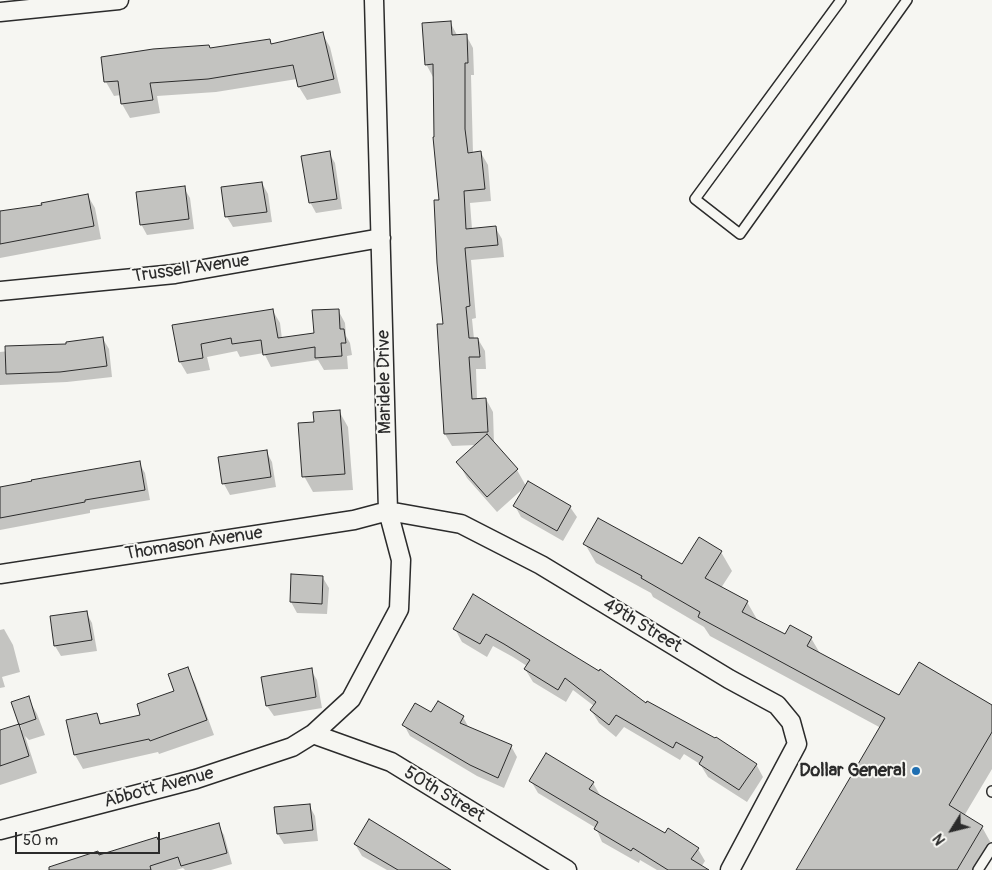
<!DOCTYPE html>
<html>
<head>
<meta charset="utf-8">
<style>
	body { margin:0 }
	#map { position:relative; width:992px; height:870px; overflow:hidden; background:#f6f6f2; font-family:Pangolin,sans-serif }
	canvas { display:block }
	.north { position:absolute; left:927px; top:805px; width:50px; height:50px; -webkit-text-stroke:4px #f6f6f2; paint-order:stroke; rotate:234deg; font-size:14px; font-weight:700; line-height:20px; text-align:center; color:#2b2b2b }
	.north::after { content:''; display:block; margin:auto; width:18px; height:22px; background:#2b2b2b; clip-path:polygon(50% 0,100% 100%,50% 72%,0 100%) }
	.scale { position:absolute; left:15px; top:832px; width:145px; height:22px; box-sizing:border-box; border:2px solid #2b2b2b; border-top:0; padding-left:6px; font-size:15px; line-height:18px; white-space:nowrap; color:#2b2b2b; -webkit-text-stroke:4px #f6f6f2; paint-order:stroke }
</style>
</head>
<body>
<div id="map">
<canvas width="992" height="870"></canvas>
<div class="north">N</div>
<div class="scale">50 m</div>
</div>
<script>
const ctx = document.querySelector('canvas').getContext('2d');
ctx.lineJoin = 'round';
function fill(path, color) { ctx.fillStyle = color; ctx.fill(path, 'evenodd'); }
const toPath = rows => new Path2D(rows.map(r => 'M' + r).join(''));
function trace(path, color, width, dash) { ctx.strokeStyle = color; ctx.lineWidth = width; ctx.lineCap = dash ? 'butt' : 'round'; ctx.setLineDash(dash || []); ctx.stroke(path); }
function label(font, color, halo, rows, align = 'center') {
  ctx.font = font + ' Pangolin,sans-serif'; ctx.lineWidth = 4; ctx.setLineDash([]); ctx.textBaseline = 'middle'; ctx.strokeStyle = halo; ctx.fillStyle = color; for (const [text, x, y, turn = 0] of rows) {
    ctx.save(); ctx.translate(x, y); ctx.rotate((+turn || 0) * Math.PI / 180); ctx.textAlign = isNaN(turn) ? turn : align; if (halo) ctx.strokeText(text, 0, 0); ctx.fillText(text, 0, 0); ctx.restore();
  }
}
fill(toPath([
	[450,22,457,35,466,35,473,48,474,75,471,75,473,154,481,153,488,165,491,201,470,203,472,229,495,227,502,239,504,257,471,260,476,318,472,319,474,339,478,339,485,351,486,369,476,369,477,400,486,399,493,412,494,444,517,470,526,486,570,507,577,517,563,541,521,517,515,506,526,486,497,512,467,478,458,462,476,445,452,446,445,434,444,325,440,201,435,138,435,77,433,77,426,64],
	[322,33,330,47,341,93,307,100,299,87,297,79,216,92,157,96,160,113,130,118,122,104,121,95,114,96,106,82,102,58,210,50,269,40,272,45],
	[329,153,335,163,342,209,316,213,310,202],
	[262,183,268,194,272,222,233,227,227,217],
	[184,188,190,198,194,229,147,235,141,224],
	[88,196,95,208,101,239,0,258,0,213,43,206],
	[338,310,345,323,346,336,350,343,352,355,347,356,348,369,324,370,318,360,271,367,264,353,240,357,237,351,207,357,210,370,187,374,180,362,173,326,273,311,280,323,282,339,315,334],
	[103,339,109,349,112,377,67,382,0,385,0,352,67,345],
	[339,411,348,427,353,490,313,492,304,476,315,423],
	[266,451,272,462,276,487,230,495,224,484,219,458],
	[139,463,145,473,150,500,90,510,90,513,0,530,0,489],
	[585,544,682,566,721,552,732,571,721,588,747,602,758,621,786,636,811,638,821,655,900,697,992,707,992,769,964,816,982,827,992,845,978,870,798,870,881,728,710,636,704,627,653,597,651,593,596,563],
	[323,578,329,588,327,614,297,613,291,602],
	[473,596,646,705,756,764,763,777,747,802,708,777,700,764,684,754,680,760,624,727,616,737,599,723,591,710,594,706,573,690,566,702,533,682,525,669,527,666,513,657,493,646,487,657,462,642,455,629],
	[86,612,92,623,97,651,61,656,55,646],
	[4,629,13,645,20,672,2,677,5,687,0,688,0,630],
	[187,669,195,683,214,735,159,754,158,752,83,769,75,755,67,721,96,715,102,725,142,716,176,692],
	[311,670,317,680,322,708,274,716,267,706],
	[28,698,37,714,45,735,29,740,25,736,37,773,0,785,0,732,22,730,13,703],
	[431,714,463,717,469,728,511,746,517,757,504,788,477,776,410,736,404,725],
	[531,781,593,783,600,795,599,797,665,835,698,849,705,861,701,867,706,870,657,870,640,860,639,863,602,842,596,828,538,793],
	[309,805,315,816,318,841,284,844,278,834,275,809],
	[218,825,224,835,232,864,211,870,185,870,183,868,176,870,47,870],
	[355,844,449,870,387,870,362,856]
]), '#0003');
const building = toPath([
	[451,21,452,35,467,34,468,63,465,63,465,129,468,153,481,151,485,189,464,191,466,229,496,226,498,245,465,248,470,306,466,307,469,338,478,338,480,357,469,357,472,399,486,398,488,432,444,434,437,324,443,324,437,263,434,200,439,200,433,137,434,137,433,64,425,65,422,23,451,21],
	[323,32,334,79,298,87,293,65,208,79,150,83,153,100,121,104,118,81,104,82,101,57,153,49,209,45,210,48,270,39,271,44,323,32],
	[330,151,337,199,309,203,301,156,330,151],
	[262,182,267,212,225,217,221,187,262,182],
	[185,186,189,219,140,225,136,192,185,186],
	[88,194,94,226,0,244,0,211,42,205,41,203,88,194],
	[273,309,278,338,314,333,312,310,339,309,340,329,344,329,346,343,341,343,342,356,315,358,315,347,263,355,261,340,232,344,231,338,201,344,203,358,179,362,172,325,273,309],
	[103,337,107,366,60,372,6,374,5,346,66,344,66,342,103,337],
	[340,410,345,474,302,477,298,423,314,422,313,412,340,410],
	[487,434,518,469,487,497,456,462,487,434],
	[267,450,271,477,222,484,218,457,267,450],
	[140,461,145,490,85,500,85,502,0,518,0,487,32,481,31,480,140,461],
	[528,481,571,506,557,531,513,506,528,481],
	[598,518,682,564,699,537,722,551,705,578,748,601,742,612,785,634,790,625,812,637,807,646,899,695,919,662,992,705,992,732,949,805,983,826,957,870,796,870,885,718,698,617,700,612,641,578,642,576,583,544,598,518],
	[291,574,323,576,322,604,290,602,291,574],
	[473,594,599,671,600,669,646,703,647,701,715,738,716,737,757,764,739,790,699,764,703,757,676,742,673,748,616,715,609,725,590,710,596,702,565,678,558,690,524,669,530,660,504,644,486,634,480,644,453,629,473,594],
	[87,611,92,640,54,646,50,616,87,611],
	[188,667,207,720,150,741,149,739,74,755,66,720,97,713,100,724,140,715,137,704,174,691,168,674,188,667],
	[312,668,316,697,266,706,261,677,312,668],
	[29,696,36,719,19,725,11,702,29,696],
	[438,701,464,716,460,723,512,745,498,778,470,765,402,725,415,703,431,712,438,701],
	[19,724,29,756,0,766,0,730,19,724],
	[546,753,594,782,589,789,665,833,668,828,699,848,691,859,709,870,668,870,633,848,631,851,594,829,598,822,529,781,546,753],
	[310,804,313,830,277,834,274,807,310,804],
	[369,819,400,838,451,870,398,870,354,844,369,819],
	[219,823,227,853,181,866,178,857,150,866,151,870,49,870,49,867,98,851,99,855,157,837,158,840,219,823]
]);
fill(building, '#c3c3c0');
trace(building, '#2b2b2b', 1);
const service = toPath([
	[841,0,695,199,740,234,907,0],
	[992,791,992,792],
	[978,870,992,848]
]);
const minor = toPath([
	[0,12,119,0],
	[0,291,175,274,381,238],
	[0,574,354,520,388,511,461,524,541,565,729,679,777,705,791,722,797,744,730,870],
	[313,734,391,762,567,870],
	[0,830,196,779,292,747,313,734,351,699,399,609,401,560,388,511,374,0]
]);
trace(service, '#2b2b2b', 12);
trace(minor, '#2b2b2b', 21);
trace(service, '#f6f6f2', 9);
trace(minor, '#f6f6f2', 18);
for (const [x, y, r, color] of [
	[916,771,5,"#1f6fb2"]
]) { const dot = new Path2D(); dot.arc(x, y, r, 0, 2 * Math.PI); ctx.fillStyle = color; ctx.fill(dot); trace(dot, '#f6f6f2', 2); }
label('18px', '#2b2b2b', '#f6f6f2', [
	["Trussell Avenue",191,269,-8],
	["Maridele Drive",385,382,-91],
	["Thomason Avenue",194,544,-9],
	["49th Street",642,626,31],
	["Abbott Avenue",159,788,-15],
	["50th Street",444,795,31]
]);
label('bold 18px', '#2b2b2b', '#f6f6f2', [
	["Dollar General",906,771]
], 'right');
</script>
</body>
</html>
